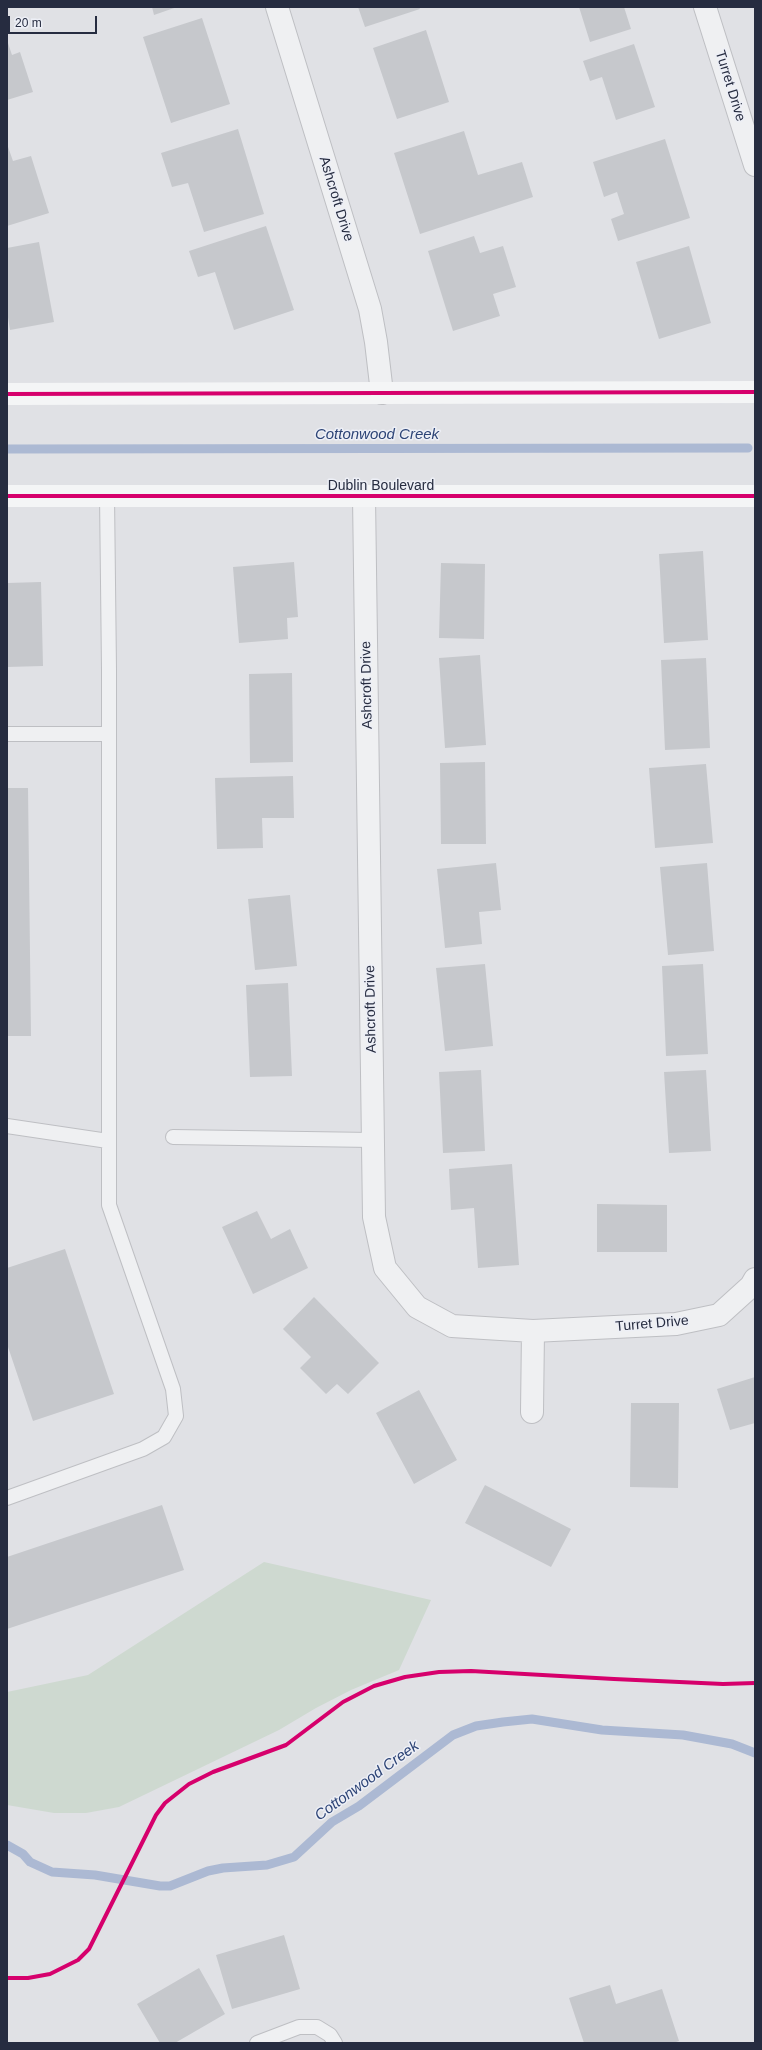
<!DOCTYPE html>
<html>
<head>
<meta charset="utf-8">
<style>
	body { margin:0 }
	#map { position:relative; width:762px; height:2050px; overflow:hidden; background:#e0e1e5; font-family:Arial,sans-serif }
	canvas { display:block }
	.frame { position:absolute; inset:0; border:8px solid #262c40; pointer-events:none }
	.scale { position:absolute; left:8px; top:16px; width:89px; height:18px; box-sizing:border-box; border:2px solid #262c40; border-top:0; padding-left:5px; font-size:12px; line-height:14px; white-space:nowrap; color:#262c40; -webkit-text-stroke:3px #edeff6; paint-order:stroke }
</style>
</head>
<body>
<div id="map">
<canvas width="762" height="2050"></canvas>
<div class="frame"></div>
<div class="scale">20 m</div>
</div>
<script>
const ctx = document.querySelector('canvas').getContext('2d');
ctx.lineJoin = 'round';
function fill(path, color) { ctx.fillStyle = color; ctx.fill(path, 'evenodd'); }
const toPath = rows => new Path2D(rows.map(r => 'M' + r).join(''));
function trace(path, color, width, dash) { ctx.strokeStyle = color; ctx.lineWidth = width; ctx.lineCap = dash ? 'butt' : 'round'; ctx.setLineDash(dash || []); ctx.stroke(path); }
function label(font, color, halo, rows, align = 'center') {
  ctx.font = font + ' Arial,sans-serif'; ctx.lineWidth = 3; ctx.setLineDash([]); ctx.textBaseline = 'middle'; ctx.strokeStyle = halo; ctx.fillStyle = color; for (const [text, x, y, turn = 0] of rows) {
    ctx.save(); ctx.translate(x, y); ctx.rotate((+turn || 0) * Math.PI / 180); ctx.textAlign = isNaN(turn) ? turn : align; if (halo) ctx.strokeText(text, 0, 0); ctx.fillText(text, 0, 0); ctx.restore();
  }
}
fill(toPath([
	[264,1562,431,1600,399,1670,351,1690,316,1708,279,1730,119,1807,86,1813,54,1813,7,1805,7,1692,88,1675]
]), '#ced9d0');
trace(toPath([
	[7,449,748,448],
	[7,1845,23,1854,30,1862,52,1872,95,1875,160,1886,170,1886,208,1871,223,1868,267,1865,294,1857,332,1822,359,1806,453,1735,476,1726,503,1722,532,1719,602,1730,683,1735,732,1744,755,1753]
]), '#acb9d3', 9);
fill(toPath([
	[152,7,177,7,154,15],
	[358,7,419,7,420,9,365,27],
	[579,7,624,7,631,29,590,42],
	[202,18,230,104,171,123,143,37],
	[426,30,449,102,397,119,373,48],
	[7,40,12,55,20,52,33,92,7,100],
	[634,44,655,107,616,120,602,77,590,81,583,61],
	[238,129,264,214,204,232,188,183,172,187,161,153],
	[464,131,478,175,522,162,533,197,420,234,394,153],
	[665,139,690,218,618,241,611,219,624,214,617,192,604,197,593,162],
	[7,144,13,161,31,156,49,213,7,226],
	[266,226,294,310,234,330,215,272,198,277,189,251],
	[474,236,480,253,503,246,516,287,493,294,500,316,453,331,428,251],
	[39,242,54,322,10,330,7,311,7,248],
	[689,246,711,323,659,339,636,262],
	[703,551,708,640,664,643,659,554],
	[294,562,298,617,287,618,288,639,239,643,233,567],
	[441,563,485,564,484,639,439,638],
	[41,582,43,666,7,667,7,583],
	[480,655,486,745,445,748,439,658],
	[706,658,710,748,665,750,661,660],
	[292,673,293,762,250,763,249,674],
	[485,762,486,844,441,844,440,763],
	[706,764,713,843,655,848,649,768],
	[293,776,294,818,262,818,263,848,217,849,215,778],
	[7,788,28,788,31,1036,7,1036],
	[496,863,501,910,479,912,482,944,445,948,437,869],
	[707,863,714,951,668,955,660,867],
	[290,895,297,966,255,970,248,899],
	[485,964,493,1046,445,1051,436,968],
	[703,964,708,1054,666,1056,662,966],
	[288,983,292,1076,250,1077,246,985],
	[481,1070,485,1151,443,1153,439,1072],
	[706,1070,711,1151,669,1153,664,1072],
	[512,1164,519,1265,478,1268,474,1208,451,1210,449,1169],
	[597,1204,667,1205,667,1252,597,1252],
	[257,1211,271,1239,290,1229,308,1268,253,1294,222,1227],
	[65,1249,114,1394,33,1421,7,1344,7,1268],
	[314,1297,379,1363,348,1394,337,1384,326,1394,300,1368,311,1357,283,1329],
	[755,1377,755,1423,730,1430,717,1389],
	[419,1390,457,1460,414,1484,376,1413],
	[631,1403,679,1403,678,1488,630,1487],
	[485,1485,571,1529,551,1567,465,1523],
	[162,1505,184,1570,7,1629,7,1557],
	[284,1935,300,1989,232,2009,216,1955],
	[199,1968,225,2014,175,2043,160,2043,137,2004],
	[610,1985,616,2004,662,1989,679,2041,673,2043,584,2043,569,1998]
]), '#c6c8cc');
const service = toPath([
	[7,734,109,734],
	[7,1126,108,1141],
	[173,1137,372,1140],
	[7,1498,143,1449,164,1437,176,1416,173,1389,109,1205,109,670,107,495],
	[257,2043,299,2027,317,2027,330,2035,335,2043]
]);
const minor = toPath([
	[277,7,370,309,376,342,382,393],
	[705,7,755,165],
	[364,497,374,1217,385,1268,417,1307,452,1326,533,1331,532,1412],
	[533,1331,676,1324,719,1315,751,1286,755,1279]
]);
trace(service, '#bebfc3', 16);
trace(minor, '#bebfc3', 24);
trace(service, '#eff0f2', 14);
trace(minor, '#eff0f2', 22);
trace(toPath([
	[7,394,755,392],
	[7,496,755,496]
]), '#f4f5f6', 22);
trace(toPath([
	[7,394,755,392],
	[7,496,755,496],
	[7,1978,28,1978,50,1974,78,1960,89,1949,156,1815,165,1803,189,1784,213,1772,286,1745,343,1702,374,1686,405,1677,439,1672,471,1671,614,1679,723,1684,755,1683]
]), '#d6006c', 4);
label('14px', '#262c40', '#edeff6', [
	["Turret Drive",730,86,73],
	["Ashcroft Drive",336,199,73],
	["Dublin Boulevard",381,486],
	["Ashcroft Drive",367,685,-91],
	["Ashcroft Drive",371,1009,-91],
	["Turret Drive",652,1324,-5]
]);
label('italic 15px', '#2d4476', '#edeff6', [
	["Cottonwood Creek",377,435],
	["Cottonwood Creek",367,1781,-36]
]);
</script>
</body>
</html>
